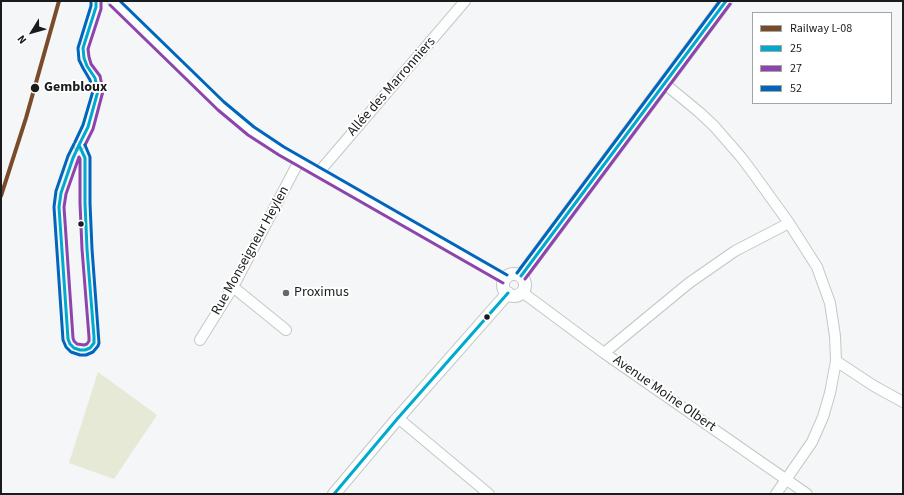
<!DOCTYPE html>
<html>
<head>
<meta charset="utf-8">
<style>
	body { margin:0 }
	#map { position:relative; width:904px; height:495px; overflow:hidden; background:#f4f6f7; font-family:"Source Sans 3",sans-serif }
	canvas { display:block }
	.frame { position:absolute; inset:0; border:2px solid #1a1b1c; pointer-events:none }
	.legend { position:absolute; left:752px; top:12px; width:140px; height:92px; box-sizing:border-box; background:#fff; border:1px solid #a3a4a4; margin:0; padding:5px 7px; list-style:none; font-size:12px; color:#1a1b1c }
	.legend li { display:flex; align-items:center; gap:8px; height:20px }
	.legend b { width:20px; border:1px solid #a3a4a4 }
	.north { position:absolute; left:12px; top:12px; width:40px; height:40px; -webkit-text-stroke:3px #fff; paint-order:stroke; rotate:233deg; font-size:11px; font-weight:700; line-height:16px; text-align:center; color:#1a1b1c }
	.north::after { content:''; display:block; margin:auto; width:14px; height:18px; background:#1a1b1c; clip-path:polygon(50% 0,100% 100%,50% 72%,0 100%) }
</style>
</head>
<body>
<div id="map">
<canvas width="904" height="495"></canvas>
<div class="frame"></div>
<ul class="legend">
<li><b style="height:5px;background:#7a4b2a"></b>Railway L-08</li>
<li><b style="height:5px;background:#00a9ce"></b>25</li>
<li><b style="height:5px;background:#8e44ad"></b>27</li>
<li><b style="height:5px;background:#0065bd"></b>52</li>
</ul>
<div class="north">N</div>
</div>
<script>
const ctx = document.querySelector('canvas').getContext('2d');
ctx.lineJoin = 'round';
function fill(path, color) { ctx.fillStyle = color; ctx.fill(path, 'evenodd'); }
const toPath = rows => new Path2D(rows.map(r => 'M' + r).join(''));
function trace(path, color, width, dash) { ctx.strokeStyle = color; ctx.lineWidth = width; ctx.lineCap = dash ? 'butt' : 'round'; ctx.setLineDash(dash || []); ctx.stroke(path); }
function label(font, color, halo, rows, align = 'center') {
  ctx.font = font + ' "Source Sans 3",sans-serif'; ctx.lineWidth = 4; ctx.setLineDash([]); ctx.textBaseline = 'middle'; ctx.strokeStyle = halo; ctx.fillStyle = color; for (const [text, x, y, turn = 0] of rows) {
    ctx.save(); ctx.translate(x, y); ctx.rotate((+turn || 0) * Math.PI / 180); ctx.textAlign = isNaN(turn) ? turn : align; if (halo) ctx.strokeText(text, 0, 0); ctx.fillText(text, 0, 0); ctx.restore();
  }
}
fill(toPath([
	[98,372,157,415,114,479,69,463]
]), '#e5e9d5');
const minor = toPath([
	[113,1,221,106,251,131,281,151,505,279],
	[665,84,699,112,714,126,741,157,753,173,789,223,817,267,830,303,835,336,836,361,830,393,823,417,812,442,776,494],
	[79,145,88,127,98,91,95,78,87,66,84,58,83,48,96,7,96,1],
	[319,172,465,1],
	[233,287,286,330],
	[522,292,604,353,807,494],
	[200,340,233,287,299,161],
	[604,353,689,283,735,251,789,223],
	[836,361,874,386,903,402],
	[398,418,489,494]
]);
const tertiary = toPath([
	'503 285a11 11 0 1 1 22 0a11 11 0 1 1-22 0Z',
	[521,276,726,1],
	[334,494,398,418,508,293]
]);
trace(minor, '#c5c6c7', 12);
trace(tertiary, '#c5c6c7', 14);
trace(minor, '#fdfefe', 10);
trace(tertiary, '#fdfefe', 12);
trace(toPath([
	[79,145,85,158,85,203,87,249,94,337,94,343,90,348,85,350,80,350,74,348,70,344,68,339,59,207,61,193,73,158,79,145],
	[79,145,88,127,98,91,95,78,87,66,84,58,83,48,96,7,96,1],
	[521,276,726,1],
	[334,494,398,418,508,293]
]), '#00a9ce', 3);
trace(toPath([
	[110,5,218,110,248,135,279,155,503,283],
	[85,145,93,129,103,91,100,76,91,64,89,57,88,49,101,9,101,1],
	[79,157,80,159,80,203,82,249,89,337,89,341,87,344,84,345,77,344,74,341,73,338,64,207,66,194,79,157],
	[525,279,730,4]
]), '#8e44ad', 3);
trace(toPath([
	[120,1,224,102,254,127,284,147,507,275],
	[75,142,83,125,93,91,90,80,83,68,79,60,78,48,91,6,91,1],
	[74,144,68,156,56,191,54,207,63,340,66,347,71,352,80,355,86,355,93,352,98,346,99,343,92,249,90,203,90,157,85,145],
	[517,273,720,1]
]), '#0065bd', 3);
trace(toPath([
	[1,196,26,118,59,1]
]), '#7a4b2a', 4);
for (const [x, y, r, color] of [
	[35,88,5,"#1a1b1c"],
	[81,224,3.5,"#1a1b1c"],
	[286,293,4,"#666869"],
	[487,317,3.5,"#1a1b1c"]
]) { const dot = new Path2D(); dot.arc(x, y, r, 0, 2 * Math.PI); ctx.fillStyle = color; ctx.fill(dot); trace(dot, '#fff', 1.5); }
label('14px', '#1a1b1c', '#fff', [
	["Allée des Marronniers",392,87,-49],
	["Rue Monseigneur Heylen",251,251,-61],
	["Avenue Moine Olbert",664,394,35]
]);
label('bold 14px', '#1a1b1c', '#fff', [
	["Gembloux",44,88]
], 'left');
label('14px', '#1a1b1c', '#fff', [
	["Proximus",294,293]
], 'left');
</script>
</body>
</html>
